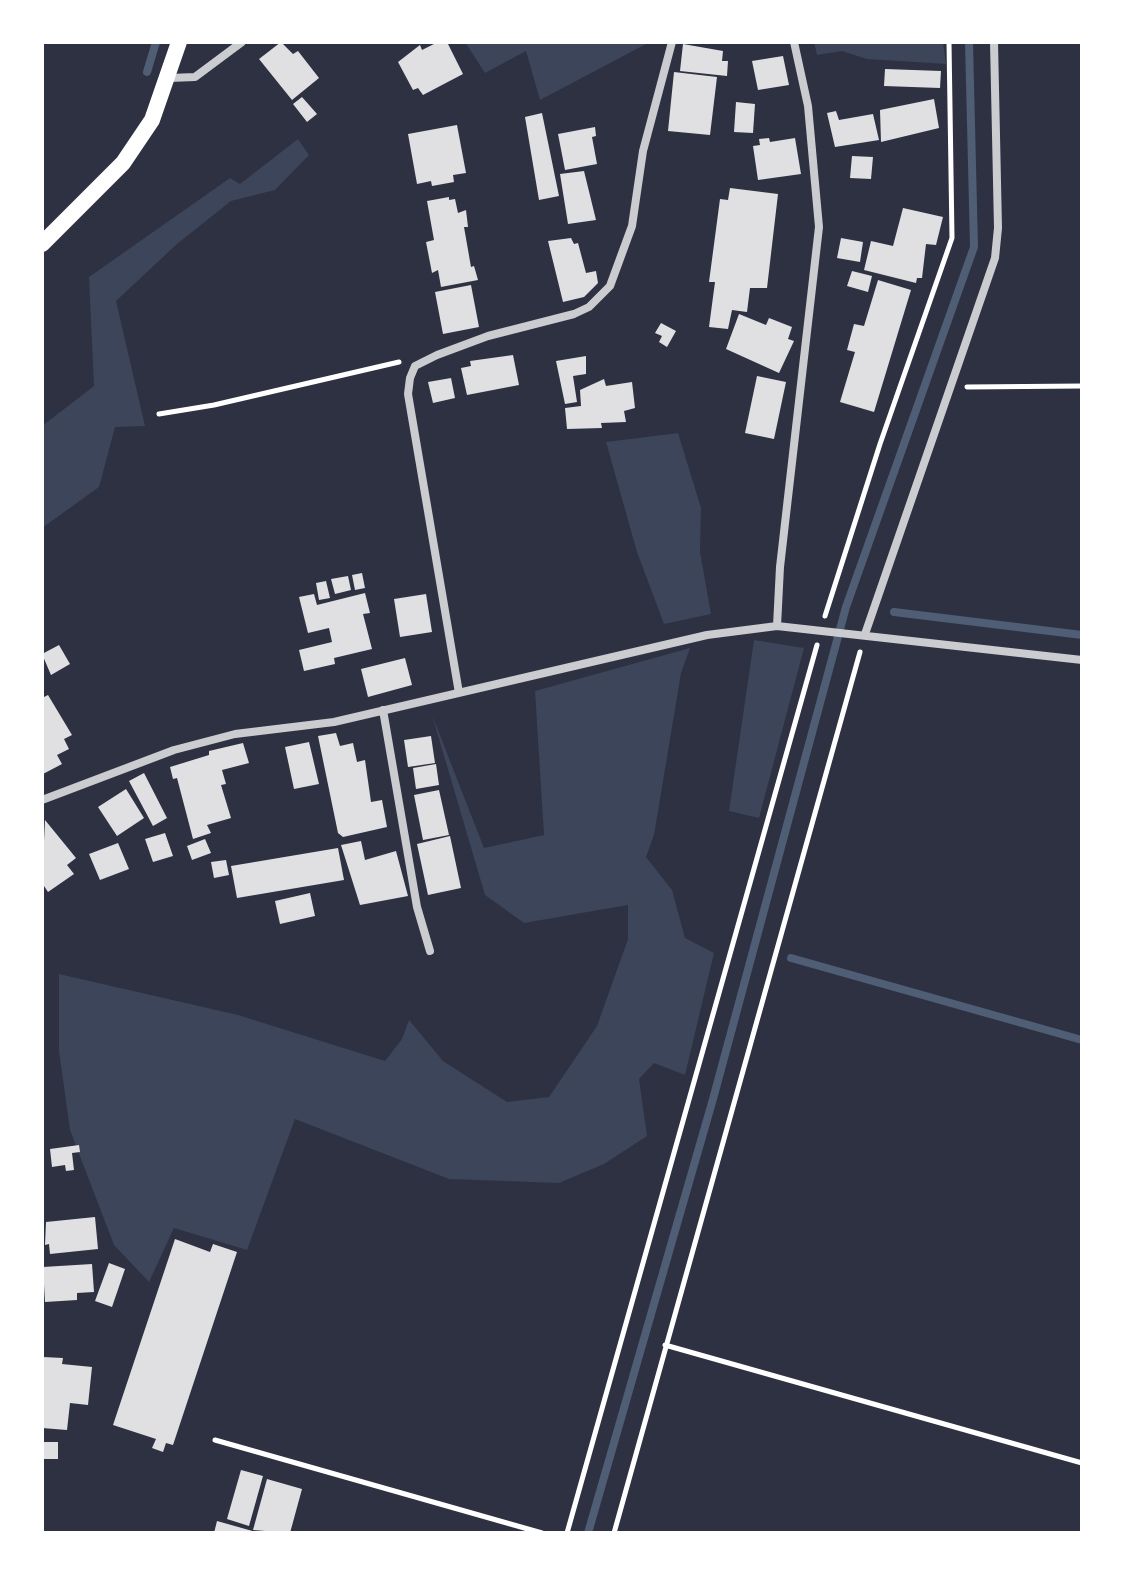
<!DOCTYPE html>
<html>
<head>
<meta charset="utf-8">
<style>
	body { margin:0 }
	#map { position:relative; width:1124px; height:1575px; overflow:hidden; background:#2d3142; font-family:Ubuntu,sans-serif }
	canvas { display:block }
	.frame { position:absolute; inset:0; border:44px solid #fff; pointer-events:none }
</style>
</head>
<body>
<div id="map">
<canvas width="1124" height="1575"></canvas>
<div class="frame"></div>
</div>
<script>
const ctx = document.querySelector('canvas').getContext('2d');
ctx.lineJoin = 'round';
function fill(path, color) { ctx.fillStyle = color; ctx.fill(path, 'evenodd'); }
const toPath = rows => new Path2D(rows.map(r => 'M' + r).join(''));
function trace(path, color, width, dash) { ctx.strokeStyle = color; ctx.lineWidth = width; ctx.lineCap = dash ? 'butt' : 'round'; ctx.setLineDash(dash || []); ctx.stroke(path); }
fill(toPath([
	[465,42,650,42,540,100,526,51,485,73],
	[814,42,943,42,946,64,867,59,842,51,817,55],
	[298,139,309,155,275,190,231,201,177,244,116,301,145,426,115,427,99,487,42,528,42,426,94,386,89,277,230,178,240,184],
	[678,433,701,508,700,552,711,614,664,624,637,552,606,442],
	[754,640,804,648,759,818,729,811],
	[690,648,681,673,654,835,646,857,672,890,685,938,714,953,685,1075,654,1063,639,1079,647,1136,604,1164,559,1183,449,1179,295,1119,247,1250,174,1228,149,1282,114,1245,70,1130,59,1051,59,974,238,1015,385,1061,402,1039,409,1020,443,1061,507,1102,549,1097,597,1026,628,939,628,905,524,923,485,895,432,715,484,848,544,835,535,691]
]), '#3c4559');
trace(toPath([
	[147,72,156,42],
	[894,612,1082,635],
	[791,958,1082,1040],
	[588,1533,713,1099,846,607,974,247,969,42]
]), '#4f5d75', 8);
fill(toPath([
	[281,42,293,54,298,51,319,78,292,100,259,59],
	[438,42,447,42,463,74,423,95,418,88,413,90,398,62,420,45,422,50],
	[683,44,723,51,722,61,728,61,727,76,680,71],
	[783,56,789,85,758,90,752,61],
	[885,69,941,71,940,88,884,86],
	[674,72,717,77,710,135,668,131],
	[302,97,317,114,307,122,293,104],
	[934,99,939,128,881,142,880,110],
	[736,102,755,104,753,133,734,132],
	[836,111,839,120,873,114,879,140,835,147,827,113],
	[542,113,559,196,539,200,525,117],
	[457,125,466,173,453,175,454,182,432,186,431,181,417,184,408,134],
	[595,127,596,136,592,137,597,164,565,170,558,134],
	[769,138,770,142,795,138,801,174,758,180,753,146,760,145,759,139],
	[852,156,873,157,871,179,850,178],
	[584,171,596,220,568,224,560,174],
	[730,188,778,194,767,288,750,288,747,312,732,310,728,329,709,327,715,282,709,282,720,199,728,200],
	[449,197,449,200,455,199,458,213,466,210,468,227,464,227,471,267,474,266,478,280,441,287,438,270,432,273,426,242,434,240,427,201],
	[903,208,943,217,936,245,926,244,922,278,917,278,916,283,864,270,871,241,893,246],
	[571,238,574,244,578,243,586,273,596,271,598,283,584,297,563,302,548,241],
	[841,238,863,242,860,262,837,258],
	[852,271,872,276,868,292,847,286],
	[878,280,911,290,874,412,840,402,855,352,847,350,854,324,864,326],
	[471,285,479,327,443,334,435,292],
	[739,314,766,325,769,318,792,327,788,339,794,341,779,373,726,349],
	[661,323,676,331,667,347,659,342,662,336,655,333],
	[513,355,519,385,467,395,461,368,471,366,470,361],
	[586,356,586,374,573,376,577,402,565,404,556,361],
	[757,376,786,382,774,439,745,433],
	[451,378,455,398,433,403,428,382],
	[604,379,606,386,632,382,635,408,624,411,626,422,601,423,602,428,567,429,565,408,581,406,580,390],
	[362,573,365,588,355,590,352,575],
	[348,576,351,590,335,594,331,579],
	[326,581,330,598,319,600,316,583],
	[365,593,370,613,363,614,372,649,334,658,335,664,304,671,299,650,332,642,329,628,308,633,299,597,314,594,317,605],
	[426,594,432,632,400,637,394,599],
	[59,645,70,664,51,675,42,654],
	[405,658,412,685,368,697,361,669],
	[48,695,72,735,64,739,69,749,57,755,62,764,43,774,42,698],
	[336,733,340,746,353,743,357,762,365,760,371,802,382,800,387,827,343,837,338,833,318,736],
	[431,736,435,763,408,767,404,740],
	[309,742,319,784,294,789,285,747],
	[243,743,249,763,222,770,226,784,221,785,231,818,207,825,211,833,193,839,177,778,173,779,170,767,209,755,209,751],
	[436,764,439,785,416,789,413,768],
	[144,773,167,818,153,826,129,781],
	[126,789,144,818,117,836,98,807],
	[439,790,449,835,423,840,414,795],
	[45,820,76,858,67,865,74,874,48,892,42,883],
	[165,833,173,856,153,862,145,839],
	[450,836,461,888,428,895,417,844],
	[205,839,211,853,192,860,187,846],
	[361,841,365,860,396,851,408,896,360,905,341,845],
	[118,843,129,869,100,880,89,854],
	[338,848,344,880,237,898,231,866],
	[226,860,229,875,214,878,211,862],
	[310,893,315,916,280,924,275,901],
	[79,1145,80,1152,72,1153,74,1170,66,1171,65,1165,52,1167,50,1149],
	[95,1217,98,1249,50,1254,49,1244,45,1245,46,1222],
	[175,1239,210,1252,213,1244,237,1252,173,1445,166,1443,163,1452,152,1448,156,1439,113,1425],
	[109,1263,125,1269,112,1307,95,1301],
	[92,1264,94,1292,77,1293,77,1300,45,1302,43,1267],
	[43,1357,63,1358,62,1364,92,1367,88,1405,70,1403,67,1430,42,1428],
	[42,1442,58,1442,58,1459,42,1459],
	[241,1470,263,1476,249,1526,227,1519],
	[267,1479,302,1489,290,1533,253,1530],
	[217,1521,256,1532,256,1533,214,1533]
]), '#e0e0e3');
trace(toPath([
	[967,387,1082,386],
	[159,414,214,405,399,362],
	[825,616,880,444,952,238,949,42],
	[665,1345,1082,1463],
	[215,1440,542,1533],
	[567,1533,817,645],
	[614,1533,860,652]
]), '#fff', 5);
trace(toPath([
	[169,78,195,77,242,42],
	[777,626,780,567,819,227,808,106,794,42],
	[865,634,995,258,998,228,994,42],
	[459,693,408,394,410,378,415,366,437,355,488,336,574,314,589,307,610,286,632,226,643,151,672,42],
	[383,710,417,907,430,951],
	[42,800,174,750,235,734,334,722,707,635,777,626,1082,660]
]), '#caccd0', 8);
trace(toPath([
	[42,244,123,163,152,120,179,42]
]), '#fff', 16);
</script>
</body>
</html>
